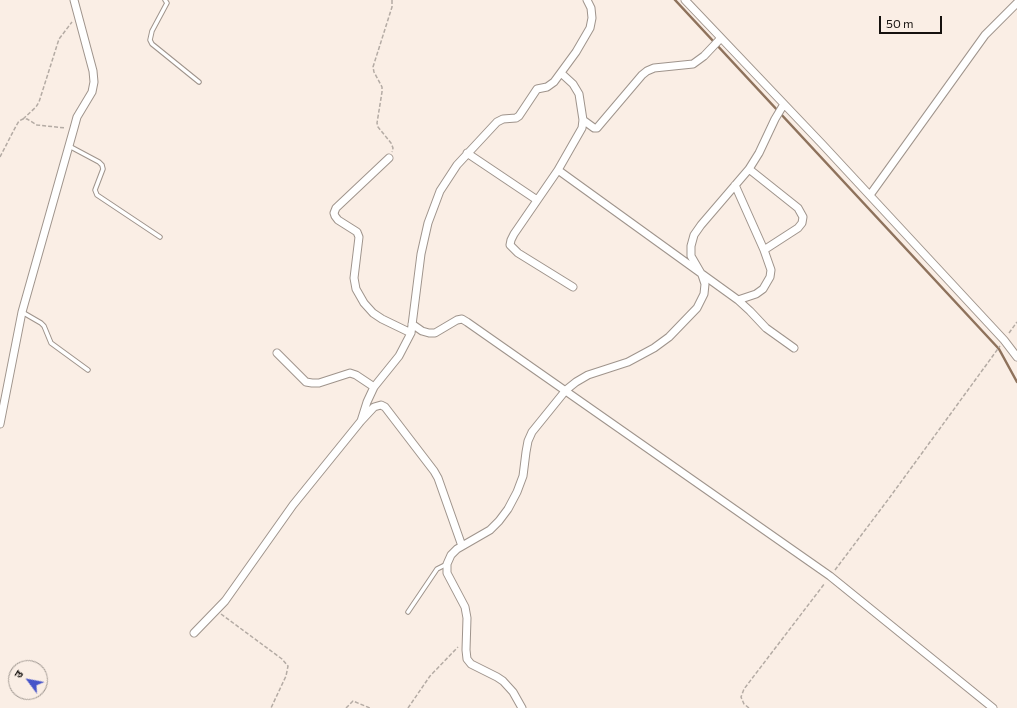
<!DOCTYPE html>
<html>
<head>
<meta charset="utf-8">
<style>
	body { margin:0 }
	#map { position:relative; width:1017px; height:708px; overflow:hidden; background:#faeee5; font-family:Commissioner,"Noto Sans Devanagari",sans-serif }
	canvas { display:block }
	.north { position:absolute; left:8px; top:660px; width:40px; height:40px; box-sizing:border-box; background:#faeee5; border:1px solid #9e968f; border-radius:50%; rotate:302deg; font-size:11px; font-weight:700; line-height:16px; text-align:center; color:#15110e }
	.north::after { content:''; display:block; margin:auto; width:14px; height:18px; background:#4654c9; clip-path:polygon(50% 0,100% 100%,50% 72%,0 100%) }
	.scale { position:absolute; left:879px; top:16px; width:63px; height:18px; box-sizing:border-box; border:2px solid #15110e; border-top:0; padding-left:5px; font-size:12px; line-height:14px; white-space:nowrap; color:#15110e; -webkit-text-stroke:3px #faeee5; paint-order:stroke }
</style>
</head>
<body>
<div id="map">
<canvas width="1017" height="708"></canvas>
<div class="north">उ</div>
<div class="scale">50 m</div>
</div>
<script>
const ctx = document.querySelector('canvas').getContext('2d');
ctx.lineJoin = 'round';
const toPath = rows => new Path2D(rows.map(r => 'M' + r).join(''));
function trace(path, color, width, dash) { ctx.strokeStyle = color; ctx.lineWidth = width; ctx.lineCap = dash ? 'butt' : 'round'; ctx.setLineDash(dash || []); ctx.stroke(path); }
trace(toPath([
	[675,0,999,349,1017,382]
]), '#8e725c', 2.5);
const service = toPath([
	[165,0,167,3,152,31,150,40,152,44,157,48,199,82],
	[69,146,99,162,102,165,103,169,95,190,97,195,160,237],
	[22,312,41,323,44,326,51,343,88,370],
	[408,612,435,572,437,569,447,564]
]);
const minor = toPath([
	[685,0,823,145,1004,340,1017,357],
	[561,73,573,84,579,94,583,120,582,128,558,170,514,234,511,240,510,245,518,253,573,287],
	[583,120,594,128,597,128,642,75,647,71,654,68,693,64,704,56,721,38],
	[467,153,537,200],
	[389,158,336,208,334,213,335,216,338,220,357,232,359,237,354,278,356,289,364,303,373,313,382,319,411,333],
	[749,169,798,208,803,217,802,223,798,228,764,250],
	[558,170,738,300,750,311,766,328,794,348],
	[735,185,764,250,771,270,770,277,763,289,756,294,738,300],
	[870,195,985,35,1017,3],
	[412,324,422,331,429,333,435,333,457,320,462,319,467,322,830,576,993,708],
	[277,353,306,382,312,383,319,383,350,373,356,375,374,387],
	[361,421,367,402,374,387,399,356,411,333,421,254,428,223,440,191,457,165,497,122,503,119,516,118,519,116,537,89,547,87,554,82,576,52,590,28,592,18,591,8,587,0],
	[0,424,22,312,74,128,77,117,92,92,94,82,93,71,74,0],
	[194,633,225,601,293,505,361,421,374,407,381,405,385,407,434,471,438,478,462,546],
	[522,708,513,692,503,681,497,677,471,664,467,659,466,650,467,618,465,607,447,573,447,564,451,555,457,549,490,530,499,521,508,509,517,492,523,476,526,452,528,441,532,432,566,390,576,382,588,375,628,362,654,348,669,337,697,308,704,294,705,284,702,275,691,256,691,246,694,235,701,225,749,169,759,153,775,119,784,104]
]);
trace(service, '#9f948c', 5.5);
trace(minor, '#9f948c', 9);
trace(toPath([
	[392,0,392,7,373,67,374,72,382,87,382,92,377,123,378,127,391,143,393,148,392,152],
	[23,119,36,107,39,102,59,39,72,22],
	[0,157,16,126,19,121,23,119,27,119,37,125,66,128],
	[1009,333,1017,322],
	[835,570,890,497,1000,346],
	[221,614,282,659,288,666,286,676,271,708],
	[346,708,353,701,370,708],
	[408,708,430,676,458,647],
	[749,708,744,704,741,697,744,689,825,583]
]), '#b4aba4', 1.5, [4, 2]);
trace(service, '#fff', 3.5);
trace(minor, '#fff', 7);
</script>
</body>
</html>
